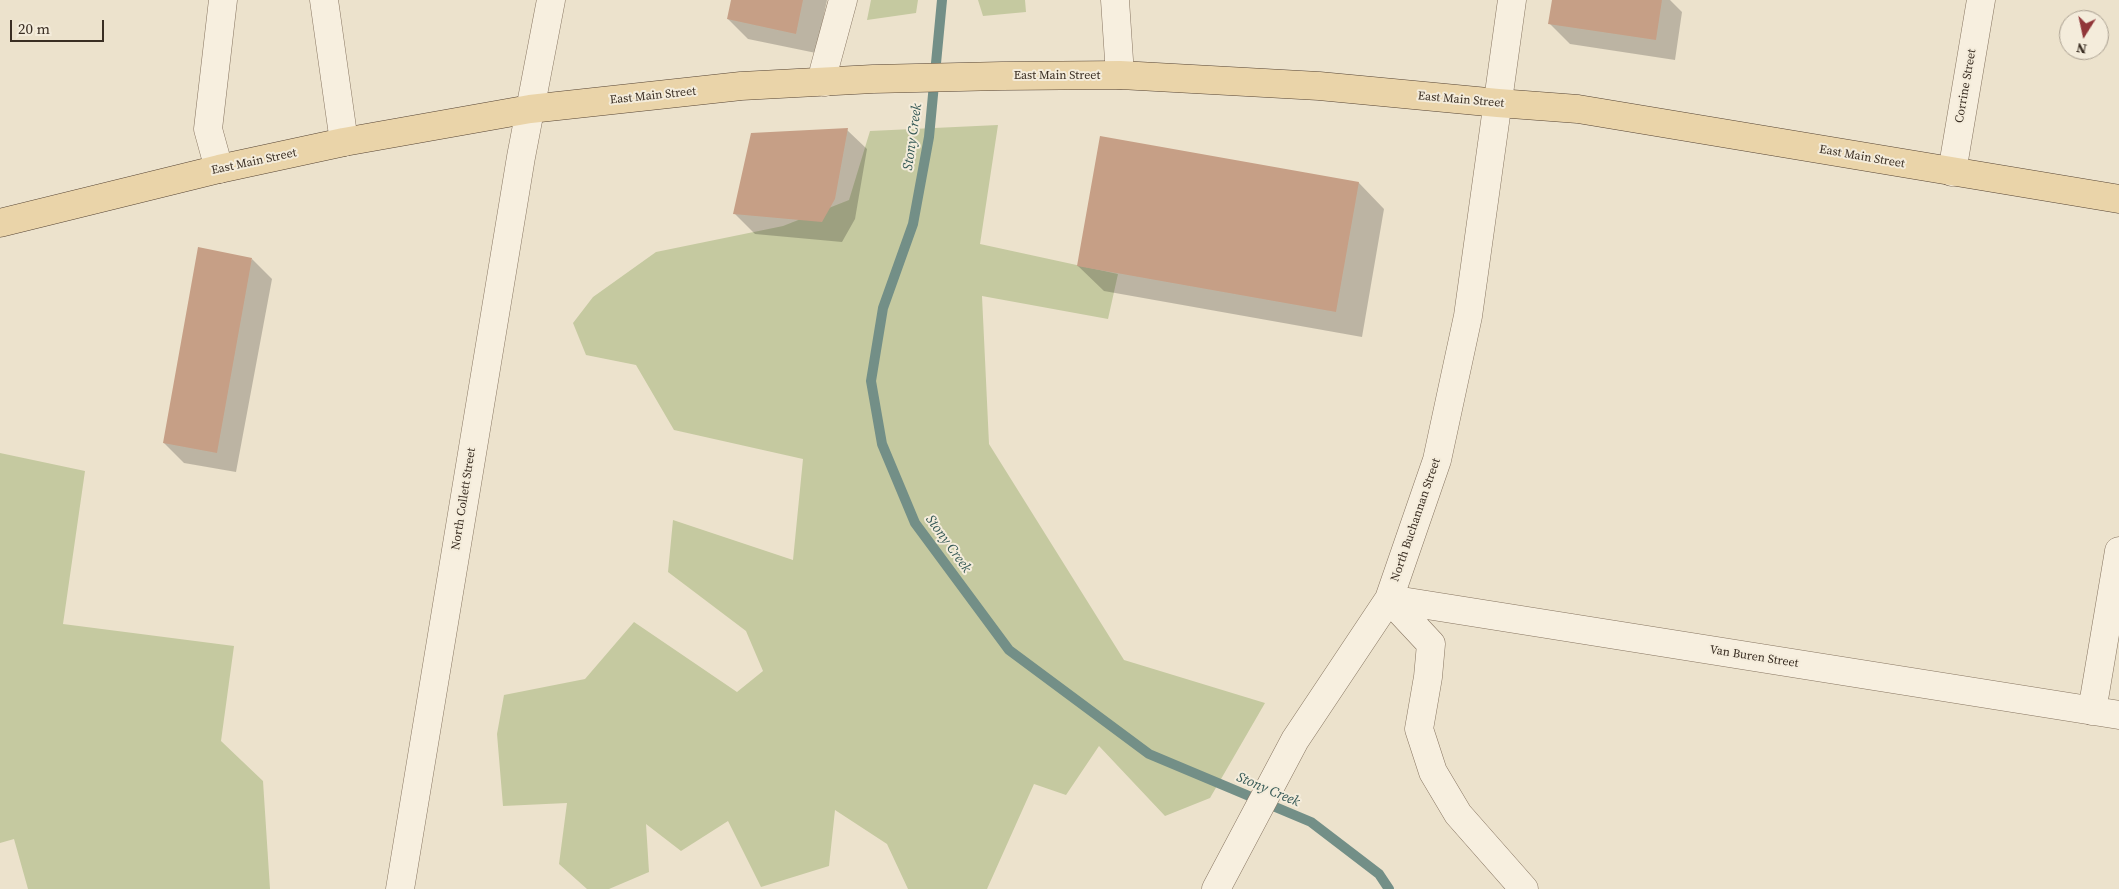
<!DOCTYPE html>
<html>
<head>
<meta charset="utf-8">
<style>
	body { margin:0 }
	#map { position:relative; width:2119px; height:889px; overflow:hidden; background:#ece2cc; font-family:"Source Serif 4",serif }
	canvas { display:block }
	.north { position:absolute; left:2059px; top:10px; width:50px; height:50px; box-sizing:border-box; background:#f4ecdb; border:1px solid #aaa091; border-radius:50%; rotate:190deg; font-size:14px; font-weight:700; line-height:20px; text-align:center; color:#3a2e23 }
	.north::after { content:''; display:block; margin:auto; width:18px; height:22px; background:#913639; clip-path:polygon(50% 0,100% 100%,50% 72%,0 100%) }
	.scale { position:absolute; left:10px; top:20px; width:94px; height:22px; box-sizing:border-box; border:2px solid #3a2e23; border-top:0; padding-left:6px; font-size:15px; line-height:18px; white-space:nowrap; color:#3a2e23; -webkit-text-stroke:4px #f4ecdb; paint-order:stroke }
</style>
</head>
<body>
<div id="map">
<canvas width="2119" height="889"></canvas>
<div class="north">N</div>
<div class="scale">20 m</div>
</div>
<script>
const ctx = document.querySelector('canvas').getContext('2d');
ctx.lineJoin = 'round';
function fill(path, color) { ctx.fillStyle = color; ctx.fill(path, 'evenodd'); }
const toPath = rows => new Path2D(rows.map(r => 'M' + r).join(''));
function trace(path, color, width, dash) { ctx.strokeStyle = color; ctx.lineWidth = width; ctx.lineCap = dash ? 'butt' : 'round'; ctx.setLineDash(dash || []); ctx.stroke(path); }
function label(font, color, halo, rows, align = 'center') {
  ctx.font = font + ' "Source Serif 4",serif'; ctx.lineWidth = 4; ctx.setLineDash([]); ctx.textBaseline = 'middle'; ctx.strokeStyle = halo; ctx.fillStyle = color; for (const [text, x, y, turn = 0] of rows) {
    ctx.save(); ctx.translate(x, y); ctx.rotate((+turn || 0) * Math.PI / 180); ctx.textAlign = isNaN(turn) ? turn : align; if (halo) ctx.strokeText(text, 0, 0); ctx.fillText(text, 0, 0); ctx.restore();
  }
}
fill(toPath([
	[871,0,918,0,916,13,867,20],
	[978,0,1025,0,1026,12,983,16],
	[998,125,980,244,1118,274,1108,319,982,296,989,444,1124,660,1265,703,1210,798,1165,816,1099,746,1066,795,1034,784,987,889,908,889,887,844,835,810,829,866,761,887,728,821,681,851,646,824,649,872,609,889,587,889,559,864,567,803,503,806,497,734,504,695,585,679,634,622,737,692,763,671,746,631,668,572,673,520,793,560,803,459,674,430,636,365,586,355,573,323,593,297,656,252,783,226,849,200,870,131],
	[0,453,85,471,63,624,234,646,221,741,263,781,270,889,28,889,14,839,0,843]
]), '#c5c9a0');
fill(toPath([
	[732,0,827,0,816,53,748,39,728,19],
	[1553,0,1670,0,1682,12,1675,60,1570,44,1550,24],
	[847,130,867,149,855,219,842,242,755,234,735,214],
	[1101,137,1359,183,1384,209,1362,337,1104,291,1078,266],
	[252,259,272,279,236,472,184,463,164,443]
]), '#0003');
trace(toPath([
	[942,0,929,137,913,224,883,308,871,381,882,444,915,523,1009,650,1149,754,1311,822,1379,874,1389,889]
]), '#738f87', 10);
fill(toPath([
	[731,0,803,0,796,34,727,19],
	[1552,0,1662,0,1656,40,1548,24],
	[848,128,835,199,822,222,733,214,751,133],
	[1100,136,1359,182,1336,312,1077,266],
	[198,247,252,258,217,453,163,443]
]), '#c69f86');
const minor = toPath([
	[324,0,344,142],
	[1115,0,1120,75],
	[1512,0,1468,316,1437,460,1389,599,1431,644,1428,677,1419,729,1433,772,1458,814,1524,889],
	[825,82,824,70,843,0],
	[219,169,208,129,223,0],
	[1952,172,1981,0],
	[2092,711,2119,551],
	[400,889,521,157,551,0],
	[1216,889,1295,740,1389,599,2119,715]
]);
const major = toPath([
	[0,223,219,169,344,142,530,109,741,86,873,79,1002,76,1120,75,1319,86,1498,103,1578,109,2119,199]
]);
trace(minor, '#877561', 29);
trace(major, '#564434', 29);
trace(minor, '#f7efdf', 28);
trace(major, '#ead4a9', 28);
label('12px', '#3a2e23', '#f4ecdb', [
	["East Main Street",1057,76],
	["Corrine Street",1966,86,-80],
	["East Main Street",653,96,-6],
	["East Main Street",1461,100,5],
	["East Main Street",1862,157,10],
	["East Main Street",254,162,-12],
	["North Collett Street",464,499,-81],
	["North Buchannan Street",1416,520,-71],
	["Van Buren Street",1754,657,9]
]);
label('italic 14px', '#345855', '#f4ecdb', [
	["Stony Creek",913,137,-82],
	["Stony Creek",948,544,54],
	["Stony Creek",1268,790,23]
]);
</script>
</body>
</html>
